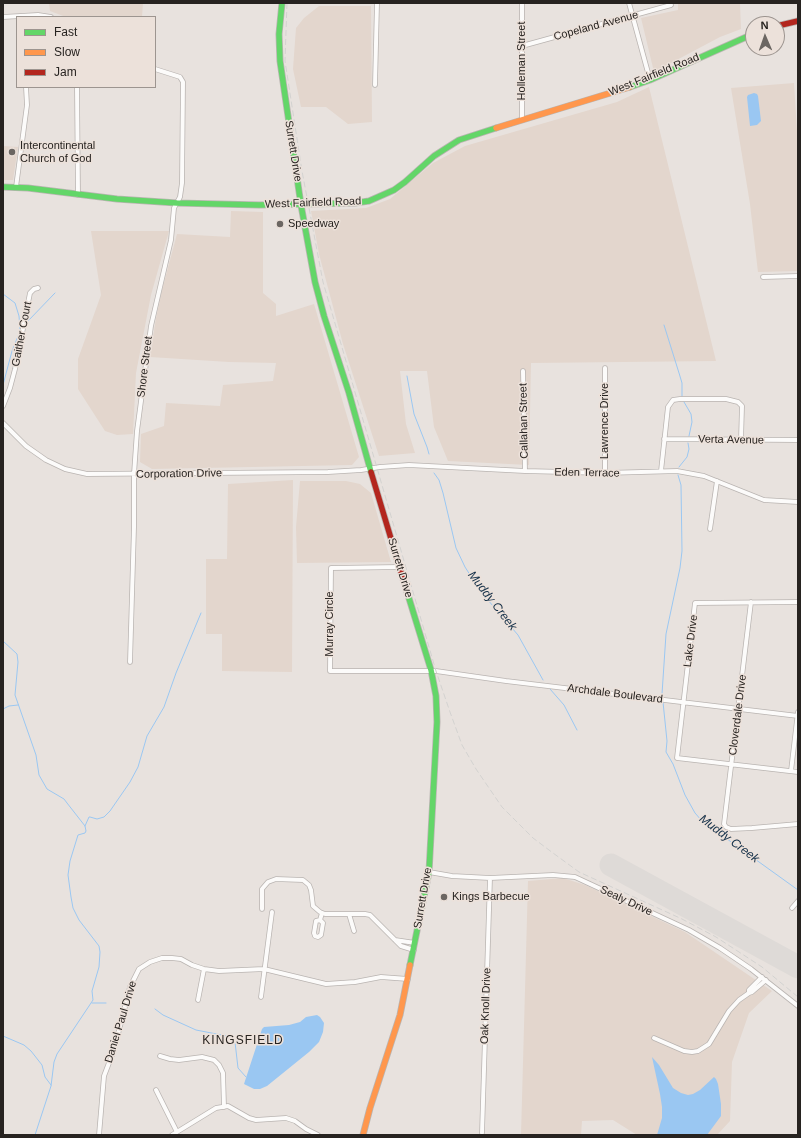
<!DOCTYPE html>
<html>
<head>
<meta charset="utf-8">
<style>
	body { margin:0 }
	#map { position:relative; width:801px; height:1138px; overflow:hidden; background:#e8e2de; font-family:Arial,sans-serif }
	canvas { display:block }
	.frame { position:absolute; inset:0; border:4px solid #272320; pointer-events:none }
	.legend { position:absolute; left:16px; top:16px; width:140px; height:72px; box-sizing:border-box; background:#ece1da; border:1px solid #9d9590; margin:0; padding:5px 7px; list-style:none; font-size:12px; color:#272320 }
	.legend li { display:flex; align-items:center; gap:8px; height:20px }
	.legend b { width:20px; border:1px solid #9d9590 }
	.north { position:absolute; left:745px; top:16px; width:40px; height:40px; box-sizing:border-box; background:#ece1da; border:1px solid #9d9590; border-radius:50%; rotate:358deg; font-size:11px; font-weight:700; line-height:16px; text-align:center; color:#272320 }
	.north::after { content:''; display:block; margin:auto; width:14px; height:18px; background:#6b6662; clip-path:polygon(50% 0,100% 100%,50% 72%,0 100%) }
</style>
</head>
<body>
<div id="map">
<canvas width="801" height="1138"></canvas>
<div class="frame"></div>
<ul class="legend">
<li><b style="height:5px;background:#63d668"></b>Fast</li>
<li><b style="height:5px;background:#ff974d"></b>Slow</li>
<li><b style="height:5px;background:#b3261e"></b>Jam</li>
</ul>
<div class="north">N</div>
</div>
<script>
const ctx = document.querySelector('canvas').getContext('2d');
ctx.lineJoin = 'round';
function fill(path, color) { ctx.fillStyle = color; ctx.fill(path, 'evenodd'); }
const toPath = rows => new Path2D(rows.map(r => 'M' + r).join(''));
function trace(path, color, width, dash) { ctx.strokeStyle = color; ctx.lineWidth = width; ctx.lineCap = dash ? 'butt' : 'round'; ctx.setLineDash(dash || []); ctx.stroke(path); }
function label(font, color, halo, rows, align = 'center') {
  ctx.font = font + ' Arial,sans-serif'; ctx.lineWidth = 3; ctx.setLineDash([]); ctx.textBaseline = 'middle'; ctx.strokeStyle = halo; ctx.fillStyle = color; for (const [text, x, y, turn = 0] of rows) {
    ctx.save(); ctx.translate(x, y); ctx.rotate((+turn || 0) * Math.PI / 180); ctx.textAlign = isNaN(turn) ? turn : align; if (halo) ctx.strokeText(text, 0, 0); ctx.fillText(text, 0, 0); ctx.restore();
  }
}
fill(toPath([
	[49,3,143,3,142,17,66,17,50,11],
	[678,3,740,3,741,29,720,37,654,72,641,18,678,10],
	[319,6,371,6,372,122,348,124,326,107,301,107,293,69,296,28,304,18],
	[794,83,798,147,798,271,758,272,750,204,731,88],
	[649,87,716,361,531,363,529,465,448,461,434,427,427,371,400,371,406,424,415,453,379,456,343,344,319,254,311,211,366,208,390,199,433,163,465,146,617,102],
	[3,146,18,147,13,180,3,180],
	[231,211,263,212,263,293,276,304,276,316,314,304,359,457,352,465,152,469,140,462,141,434,164,426,166,403,220,406,223,385,273,381,276,363,229,362,150,357,156,318,162,290,177,234,230,237],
	[91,231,169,231,151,295,136,373,133,434,117,435,105,431,78,389,78,359,101,295],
	[293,480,292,672,222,671,222,634,206,634,206,559,227,559,228,484],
	[300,481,346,481,360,484,371,493,391,562,297,563,296,527],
	[563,878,585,885,685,932,772,991,749,1013,732,1062,730,1121,717,1135,637,1135,613,1120,582,1121,581,1135,521,1135,528,881]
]), '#e3d6cd');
fill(toPath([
	[754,93,757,94,758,96,761,121,757,125,750,126,747,97,748,95],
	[317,1015,320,1017,324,1023,323,1032,319,1042,309,1052,267,1086,260,1089,254,1089,244,1084,262,1029,264,1027,289,1025,300,1022,306,1017],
	[652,1057,659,1065,673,1088,681,1093,688,1095,693,1094,700,1090,714,1077,716,1079,718,1084,721,1104,721,1116,707,1135,657,1135,662,1118,662,1107,660,1094]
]), '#9ac7f2');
trace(toPath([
	[3,294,15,303,19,316,20,329],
	[28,321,55,293],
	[664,325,679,373,682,383,682,396],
	[407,376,414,414,427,447,429,454],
	[3,385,12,351,21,329],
	[684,402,691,414,692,422,689,436],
	[679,467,687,457,689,449,688,443],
	[434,473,439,480,443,493,456,548,465,567,481,592,518,635,543,680],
	[3,641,17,654,18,662,15,695,36,755,39,775,47,789,64,799,67,803,85,826,86,831,85,833,78,835,70,861,68,875,71,897,73,908,79,920,99,946,100,952,99,967,92,991,93,1000,57,1054,54,1062,51,1086,35,1135],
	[550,689,564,705,577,730],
	[662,694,666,634,680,568,682,551,681,485,678,475],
	[663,702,667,741,666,752,673,764,685,795,695,813,702,821,798,890],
	[3,709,9,706,18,705],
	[85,826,89,817,90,817,97,819,104,817,110,811,130,782,138,767,147,736,164,707,176,673,201,613],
	[92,1003,106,1003],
	[155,1009,163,1015,196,1030,232,1037,235,1042,238,1068,246,1077],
	[3,1036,24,1045,31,1051,42,1065,45,1077,51,1085]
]), '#9ac7f2', 1);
trace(toPath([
	[611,865,798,967]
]), '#dedad7', 23);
const street = toPath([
	[629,3,650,80],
	[3,17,38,15,51,17],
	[522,46,671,5],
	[375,85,377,3],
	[77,87,78,195],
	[522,119,522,3],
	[16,187,27,105,26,87],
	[763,277,798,276],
	[605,368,605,473],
	[523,371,525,471],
	[3,406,10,388,15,369,30,293,34,289,38,288],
	[3,423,26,446,46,460,65,469,87,474,328,472,361,470,380,467,409,465,525,471,605,473,677,471,704,476,764,500,798,502],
	[664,439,798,440],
	[661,471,668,407,673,400,680,399,726,399,738,402,742,406,741,440],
	[710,529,717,481],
	[400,567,331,568,330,671,436,671,506,681,798,716],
	[751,602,724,824,726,827,731,829,752,828,798,824],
	[798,602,695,603,677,758,798,772],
	[130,662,134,527,134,474,137,431,151,326,171,240,174,208,180,197,182,183,183,82,180,77,177,76,155,69],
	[791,771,798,712],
	[429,872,452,876,490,878,553,875,575,877,689,930,720,948,751,969,798,1006],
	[792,908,798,901],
	[262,909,262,889,268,882,276,879,303,880,309,885,311,890,313,906,320,912,325,914,365,914,370,915,401,946,414,950],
	[349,914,354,931],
	[320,920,316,921,314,933,315,936,318,937,321,935,323,923,320,920,322,913],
	[395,940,415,943],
	[749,993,749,990,762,977],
	[261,997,272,912],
	[198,1000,204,969],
	[654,1038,684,1051,692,1052,698,1051,709,1044,729,1011,739,1000,749,993,752,992,766,980],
	[160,1056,170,1059,179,1060,202,1057,214,1060,219,1065,223,1073,224,1107],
	[156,1090,177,1132],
	[482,1133,490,878],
	[99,1135,104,1076,112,1055,118,1034,130,987,139,969,150,962,162,958,172,958,181,959,192,965,204,969,219,971,264,969,326,984,355,982,381,977,408,979],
	[172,1135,216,1108,228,1106,249,1118,256,1120,286,1118,295,1121,306,1129,318,1135]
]);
const fast = toPath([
	[282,3,279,34,280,61,301,205,315,282,324,316,349,393,371,472],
	[630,87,650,80,753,34],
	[3,187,28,188,117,199,177,203,259,205,355,203,369,201,394,190,405,182,434,156,459,140,496,128],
	[404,582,431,670,436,696,437,722,429,872,410,965]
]);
const slow = toPath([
	[496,128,630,87],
	[363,1135,370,1108,400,1015,410,965]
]);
const jam = toPath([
	[777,26,798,21],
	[371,472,404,582]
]);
trace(street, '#b9b4b1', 5.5);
trace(fast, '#b9b4b1', 7);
trace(slow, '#b9b4b1', 7);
trace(jam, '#b9b4b1', 7);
trace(street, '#fcfbfa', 4);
trace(fast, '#63d668', 5.5);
trace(slow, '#ff974d', 5.5);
trace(jam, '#b3261e', 5.5);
trace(toPath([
	[287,3,285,61,302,171,323,282,436,671,450,712,462,745,476,769,502,807,533,838,553,853,579,872,682,919,716,937,762,967,798,997]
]), '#d3d2d0', 1, [6, 3]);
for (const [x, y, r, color] of [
	[12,152,4,"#6b6662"],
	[280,224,4,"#6b6662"],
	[444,897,4,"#6b6662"]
]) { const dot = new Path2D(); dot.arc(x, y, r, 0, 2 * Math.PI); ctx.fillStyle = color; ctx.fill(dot); trace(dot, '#ece1da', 1.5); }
label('11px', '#272320', '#ece1da', [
	["Copeland Avenue",596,26,-15],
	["Holleman Street",522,61,-90],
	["West Fairfield Road",654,75,-22],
	["Surrett Drive",293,151,81],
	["West Fairfield Road",313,203,-2],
	["Gaither Court",22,334,-79],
	["Shore Street",145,367,-83],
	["Callahan Street",524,421,-91],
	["Lawrence Drive",605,421,-90],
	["Verta Avenue",731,440,1],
	["Eden Terrace",587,473,1],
	["Corporation Drive",179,474,-1],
	["Surrett Drive",400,568,73],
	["Murray Circle",330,624,-90],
	["Lake Drive",691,641,-83],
	["Archdale Boulevard",615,694,7],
	["Cloverdale Drive",738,715,-83],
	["Surrett Drive",423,898,-80],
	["Sealy Drive",626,901,25],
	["Oak Knoll Drive",486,1006,-88],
	["Daniel Paul Drive",121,1022,-73]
]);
label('11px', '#272320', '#ece1da', [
	["Intercontinental",20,146],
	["Church of God",20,159],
	["Speedway",288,224],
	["Kings Barbecue",452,897]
], 'left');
label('italic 12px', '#122f48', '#ece1da', [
	["Muddy Creek",492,601,52],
	["Muddy Creek",729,839,37]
]);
ctx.letterSpacing = '1px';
label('12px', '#272320', '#ece1da', [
	["KINGSFIELD",243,1041]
]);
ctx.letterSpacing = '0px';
</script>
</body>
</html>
